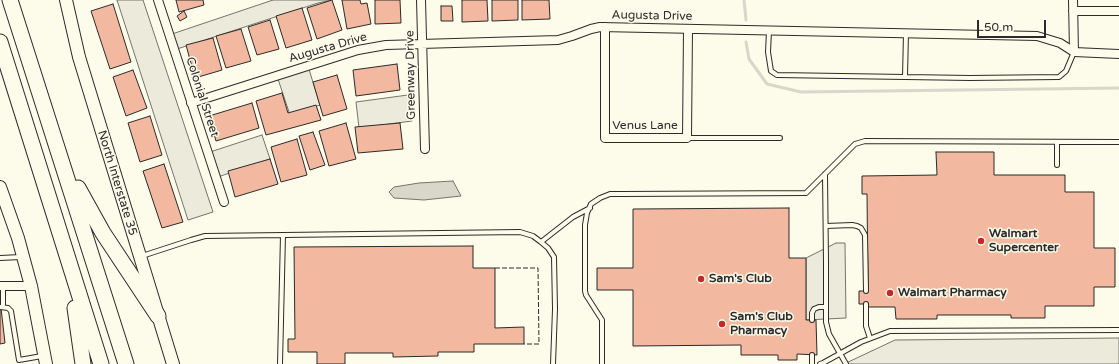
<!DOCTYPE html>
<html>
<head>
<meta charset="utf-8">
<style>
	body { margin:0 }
	#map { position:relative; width:1119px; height:364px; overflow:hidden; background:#fdfbea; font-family:"Varela Round",sans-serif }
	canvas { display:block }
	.scale { position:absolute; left:977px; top:20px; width:69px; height:18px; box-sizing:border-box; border:2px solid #2b2b2b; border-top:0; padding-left:5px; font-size:12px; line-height:14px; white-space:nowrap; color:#2b2b2b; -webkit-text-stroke:3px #fdfbea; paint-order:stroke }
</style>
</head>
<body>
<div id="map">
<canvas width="1119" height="364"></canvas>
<div class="scale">50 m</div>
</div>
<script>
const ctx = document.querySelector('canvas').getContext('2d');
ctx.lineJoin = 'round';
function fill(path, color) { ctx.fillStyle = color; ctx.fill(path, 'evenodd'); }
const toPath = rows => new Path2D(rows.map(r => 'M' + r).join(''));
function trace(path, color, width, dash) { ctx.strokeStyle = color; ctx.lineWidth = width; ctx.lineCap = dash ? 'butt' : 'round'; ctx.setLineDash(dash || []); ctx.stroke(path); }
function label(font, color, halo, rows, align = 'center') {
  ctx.font = font + ' "Varela Round",sans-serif'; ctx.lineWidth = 3; ctx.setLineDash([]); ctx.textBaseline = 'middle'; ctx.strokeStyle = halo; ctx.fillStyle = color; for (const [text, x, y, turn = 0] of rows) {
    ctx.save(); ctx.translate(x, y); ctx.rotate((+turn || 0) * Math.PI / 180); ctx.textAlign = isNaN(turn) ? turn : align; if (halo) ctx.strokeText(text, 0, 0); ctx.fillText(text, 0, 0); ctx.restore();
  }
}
const parking = toPath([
	[117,0,143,0,213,212,188,220,117,0],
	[273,0,332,0,318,3,174,50,169,35,273,0],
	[308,66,320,105,290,115,277,76,308,66],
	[408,95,412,121,359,128,356,102,408,95],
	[262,135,270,159,215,178,207,153,262,135],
	[836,243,845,243,846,318,806,320,806,258,836,243],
	[1119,338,1119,364,844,364,895,340,1119,338]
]);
fill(parking, '#eceadb');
trace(parking, '#74746e', 1);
const water = toPath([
	[453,181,461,196,424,200,394,198,389,192,394,187,419,183,453,181]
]);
fill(water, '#d8d7c9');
trace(water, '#74746e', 1);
trace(toPath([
	[744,0,746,20],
	[746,42,749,59,767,84,801,92,1119,88]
]), '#d8d7c9', 3);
const building = toPath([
	[176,0,203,0,204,5,179,12,176,0],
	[332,0,342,30,317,39,307,8,332,0],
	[342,0,360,0,361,4,367,3,371,24,347,29,342,0],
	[375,0,400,0,401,23,375,24,375,0],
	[462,0,487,0,488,21,462,22,462,0],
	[492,0,518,0,518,20,492,21,492,0],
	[522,0,549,0,550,19,522,20,522,0],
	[113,4,131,62,110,69,91,11,113,4],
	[441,6,452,6,453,21,441,21,441,6],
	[302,8,312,40,286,48,276,16,302,8],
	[184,11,187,17,180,21,177,16,184,11],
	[270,20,279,49,257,55,248,27,270,20],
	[241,29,251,61,226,68,216,36,241,29],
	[213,38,222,70,195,78,186,45,213,38],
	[397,64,400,90,356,96,353,70,397,64],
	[133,70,147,108,126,116,113,77,133,70],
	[337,75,347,109,323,116,313,82,337,75],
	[282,93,288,113,316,105,321,120,266,135,256,101,282,93],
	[252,103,259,128,216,141,209,116,252,103],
	[150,116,162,155,140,162,128,123,150,116],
	[346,123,356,159,329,166,319,131,346,123],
	[400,123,403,149,358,153,355,127,400,123],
	[313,132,325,165,310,170,299,136,313,132],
	[297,139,307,175,281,182,271,147,297,139],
	[936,152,994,152,994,175,1065,175,1065,192,1094,192,1094,248,1115,248,1115,287,1094,287,1094,306,1045,306,1045,318,1011,318,1011,315,937,315,937,319,896,319,895,307,868,307,868,304,859,304,859,291,868,291,867,194,862,194,862,176,937,175,936,152],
	[270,159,278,184,235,197,228,171,270,159],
	[164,164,183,222,162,228,143,171,164,164],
	[789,208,789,258,806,258,806,320,816,320,817,355,797,354,797,360,778,360,778,355,741,355,741,345,633,346,633,290,597,290,597,268,633,268,633,209,789,208],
	[473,246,473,268,495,268,495,328,524,327,524,344,474,344,474,352,438,352,438,356,393,357,393,353,345,353,345,364,317,364,317,352,288,352,288,339,295,339,294,247,473,246],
	[0,308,1,308,5,343,0,344,0,308]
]);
fill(building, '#f2b8a0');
trace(building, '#2b2b2b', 1);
const lane = toPath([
	[769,31,768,52,771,71,777,75,970,78,1059,77,1066,71,1074,52],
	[905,77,906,33],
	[687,138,780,138],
	[1057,142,1057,165],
	[825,174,826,262,826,322,829,334,846,364],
	[826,226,852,225,857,226,861,228,865,235,866,291],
	[541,242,573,217,590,208],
	[142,256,191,240,205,236,520,232,533,236,541,242,548,248,554,257,555,309,553,364],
	[0,258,21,257],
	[3,286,3,307],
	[866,304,866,326,870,338],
	[0,307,8,308,11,311,19,360,42,356],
	[812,320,812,313,814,309,819,307,826,307],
	[812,355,812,364],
	[280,364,283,235],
	[602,364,602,320,586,295,585,291,585,225,587,213,591,204,600,198,610,194,622,194,806,193,855,144,865,141,1119,142],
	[820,364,823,363,861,342,890,331,1119,330]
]);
const street = toPath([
	[158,0,224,202],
	[421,0,425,149],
	[1073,0,1074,52],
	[1073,11,1119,11],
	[605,27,605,138,687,138,688,29],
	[191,103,358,50,386,45,558,40,572,36,591,29,600,27,1037,36,1060,43,1074,52,1119,54],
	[0,286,31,286]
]);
const secondary = toPath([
	[66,0,79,57,173,364],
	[0,187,18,238,31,286,46,364]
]);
const highway = toPath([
	[10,0,126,364],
	[0,42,101,364],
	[78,188,103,233,158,316],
	[75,308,83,364]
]);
trace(lane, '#2b2b2b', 6);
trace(street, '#2b2b2b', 10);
trace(secondary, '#2b2b2b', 14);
trace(highway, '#2b2b2b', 17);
trace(lane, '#fdfbea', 4);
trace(street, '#fdfbea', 8);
trace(secondary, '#fdfbea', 12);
trace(highway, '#fdfbea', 15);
trace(toPath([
	[495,268,538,268,539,344,524,344]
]), '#2b2b2b', 1, [5, 2]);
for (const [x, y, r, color] of [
	[981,241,4,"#c62828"],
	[701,279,4,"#c62828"],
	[890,293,4,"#c62828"],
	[722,324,4,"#c62828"]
]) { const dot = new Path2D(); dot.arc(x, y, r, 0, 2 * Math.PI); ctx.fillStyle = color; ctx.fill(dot); trace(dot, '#fdfbea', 1.5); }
label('12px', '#2b2b2b', '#fdfbea', [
	["Augusta Drive",652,16,1],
	["Augusta Drive",328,48,-16],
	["Greenway Drive",411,75,-91],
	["Colonial Street",202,97,72],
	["Venus Lane",645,126],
	["North Interstate 35",117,183,73]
]);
label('bold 12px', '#2b2b2b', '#fdfbea', [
	["Walmart",989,234],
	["Supercenter",989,248],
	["Sam's Club",709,279],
	["Walmart Pharmacy",898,293],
	["Sam's Club",730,317],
	["Pharmacy",730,331]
], 'left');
</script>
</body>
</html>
